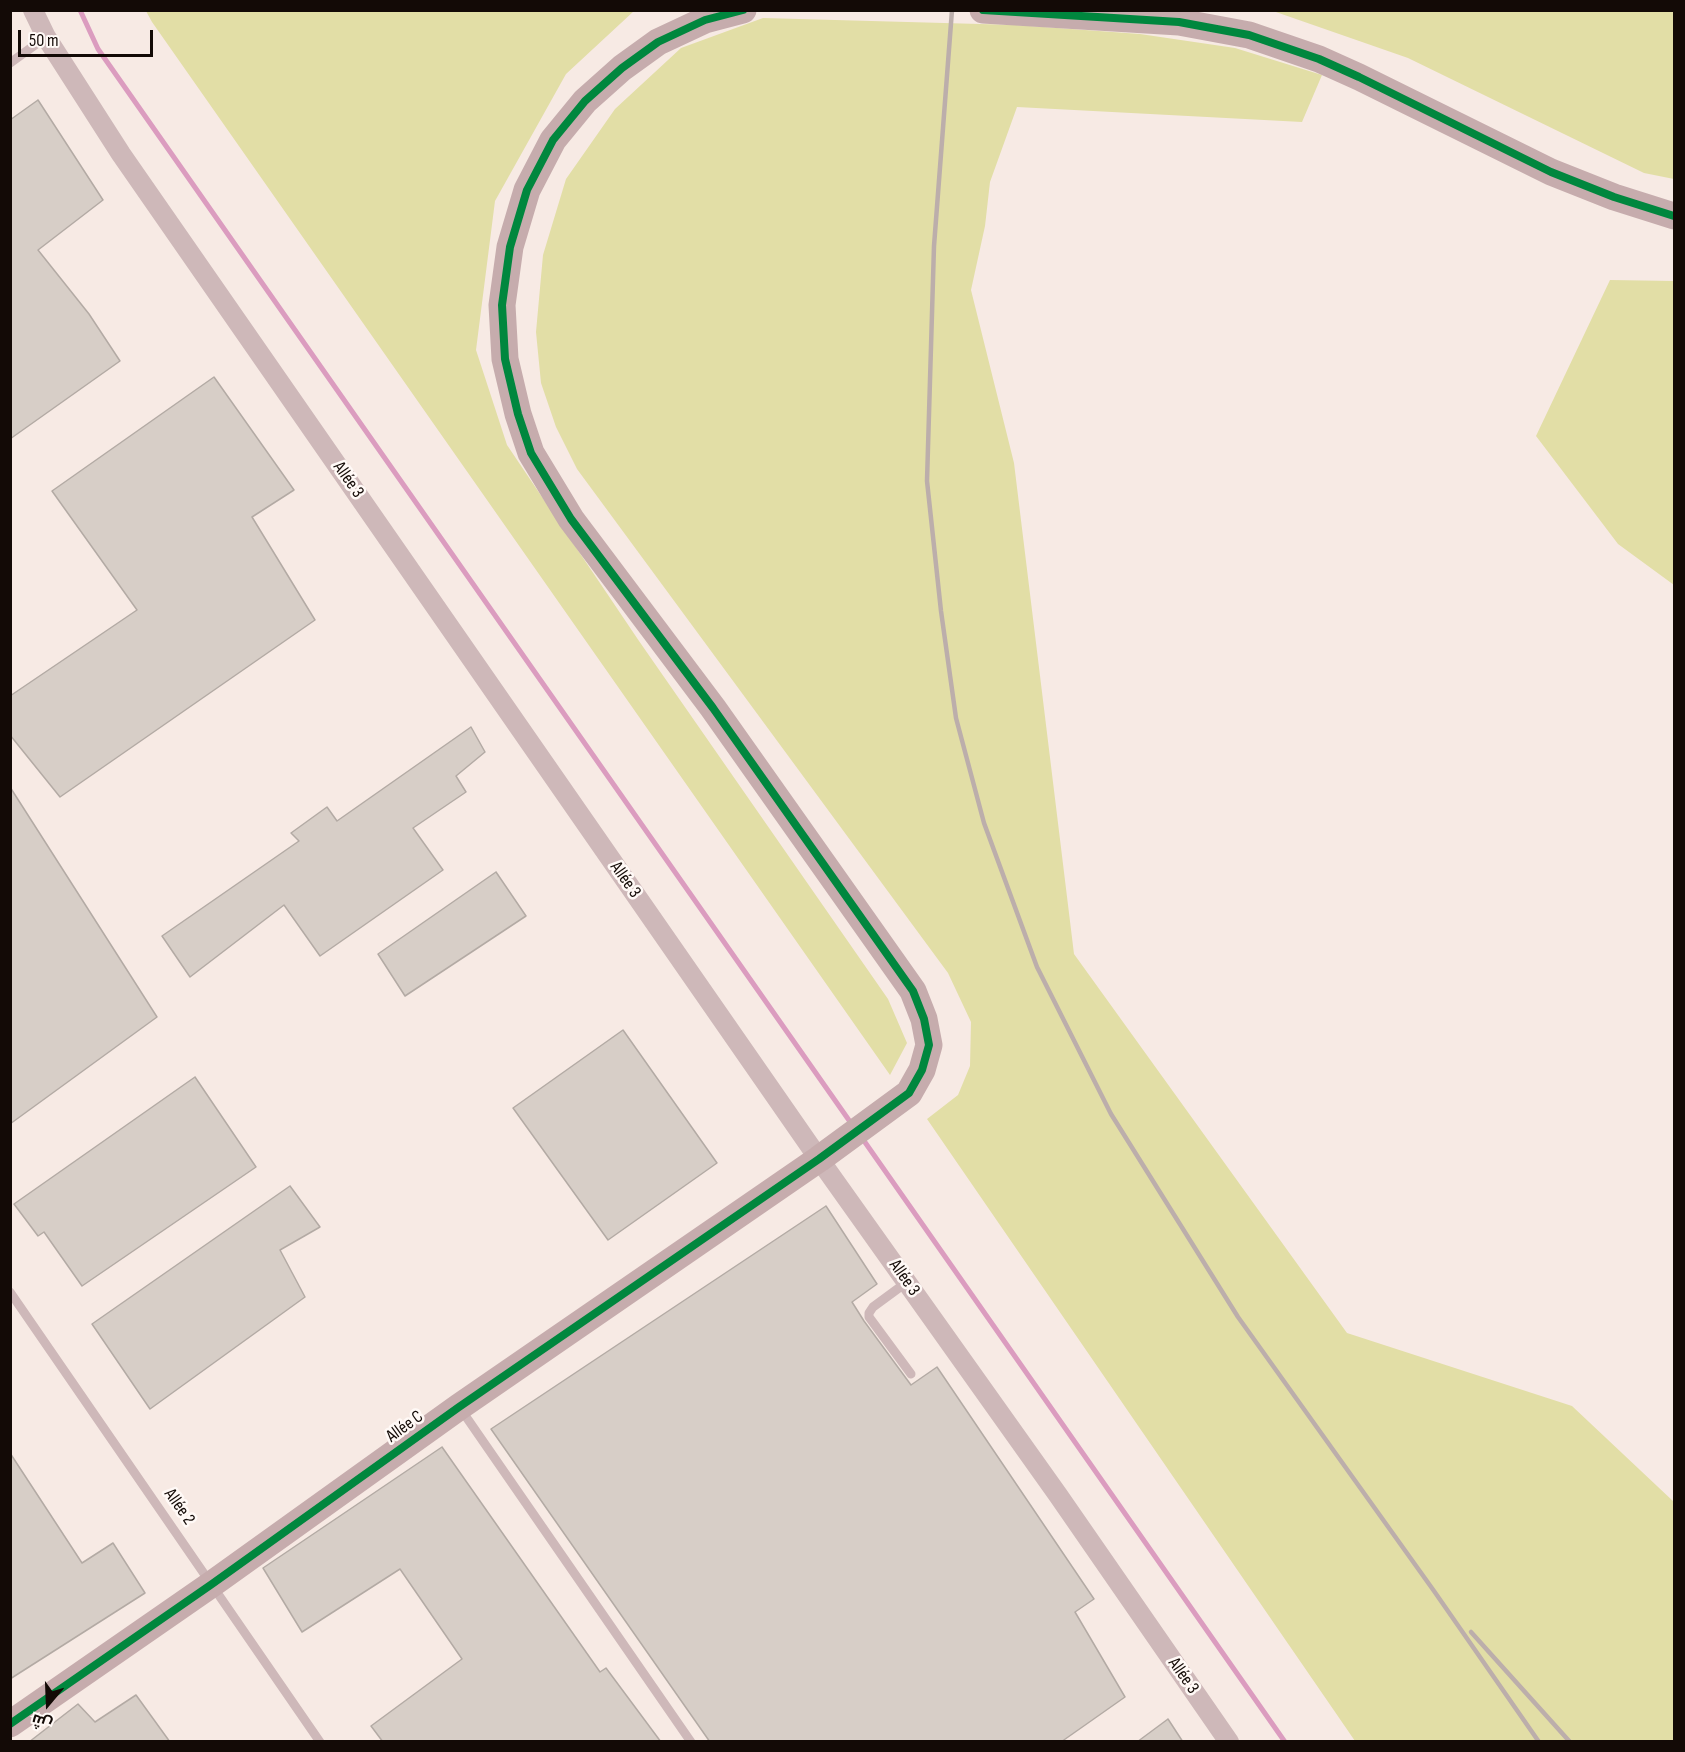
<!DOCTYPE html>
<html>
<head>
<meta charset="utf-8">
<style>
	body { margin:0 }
	#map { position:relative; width:1685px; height:1752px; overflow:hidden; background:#f7eae4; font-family:"Sofia Sans Condensed",Cairo,sans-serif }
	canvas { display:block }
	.frame { position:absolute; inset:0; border:12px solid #130a06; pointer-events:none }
	.north { position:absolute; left:18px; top:1674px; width:60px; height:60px; -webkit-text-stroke:4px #fff9f6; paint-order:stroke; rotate:199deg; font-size:16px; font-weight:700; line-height:24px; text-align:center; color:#130a06 }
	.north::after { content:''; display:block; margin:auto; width:21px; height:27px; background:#130a06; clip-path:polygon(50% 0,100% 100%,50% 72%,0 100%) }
	.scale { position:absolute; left:18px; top:30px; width:135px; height:27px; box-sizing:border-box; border:3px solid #130a06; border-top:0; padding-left:8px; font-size:18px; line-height:21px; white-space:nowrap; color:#130a06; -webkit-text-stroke:4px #fff9f6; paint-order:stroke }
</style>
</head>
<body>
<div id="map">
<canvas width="1685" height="1752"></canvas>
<div class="frame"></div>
<div class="north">ش</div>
<div class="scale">50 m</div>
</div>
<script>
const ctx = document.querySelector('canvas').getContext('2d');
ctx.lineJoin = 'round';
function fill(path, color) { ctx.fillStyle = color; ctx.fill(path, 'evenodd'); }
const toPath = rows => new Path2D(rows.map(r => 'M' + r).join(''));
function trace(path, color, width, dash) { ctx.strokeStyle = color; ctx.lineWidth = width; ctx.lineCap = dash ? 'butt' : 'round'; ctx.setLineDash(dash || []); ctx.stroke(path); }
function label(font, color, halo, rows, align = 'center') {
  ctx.font = font + ' "Sofia Sans Condensed",sans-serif'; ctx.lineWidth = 5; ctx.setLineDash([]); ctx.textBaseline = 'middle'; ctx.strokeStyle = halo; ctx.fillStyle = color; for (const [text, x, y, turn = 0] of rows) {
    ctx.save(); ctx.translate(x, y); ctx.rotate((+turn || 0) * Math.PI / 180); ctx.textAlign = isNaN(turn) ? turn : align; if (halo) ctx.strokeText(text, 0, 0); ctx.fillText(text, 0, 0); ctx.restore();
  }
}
fill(toPath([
	[146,11,634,11,566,74,495,201,476,350,507,445,639,641,888,999,907,1043,890,1075,152,22],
	[1273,11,1674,11,1674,179,1644,173,1408,58],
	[763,18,1016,25,1140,34,1235,48,1322,75,1302,122,1017,107,990,182,985,226,971,290,1014,463,1074,954,1347,1333,1572,1406,1674,1502,1674,1741,1355,1741,927,1119,958,1095,970,1066,971,1022,948,973,577,469,556,427,541,383,536,332,543,255,566,179,615,109,681,48],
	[1610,280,1674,281,1674,585,1618,544,1536,436]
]), '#e2dea6');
trace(toPath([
	[80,10,98,49,853,1126],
	[862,1138,1285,1742]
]), '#db9cbf', 5);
const building = toPath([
	[38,100,103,200,38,250,89,314,120,361,10,439,10,120,38,100],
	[214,377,294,490,252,517,315,620,60,797,10,735,10,696,137,610,52,491,214,377],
	[471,727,485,752,456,776,466,792,413,828,443,870,320,956,284,905,190,977,162,936,299,841,291,833,327,807,337,821,471,727],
	[10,787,157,1017,10,1124,10,787],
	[496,872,526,916,405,996,378,954,496,872],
	[623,1030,717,1163,608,1240,513,1108,623,1030],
	[195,1077,256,1167,82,1286,44,1232,38,1236,14,1204,195,1077],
	[290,1186,320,1227,280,1250,305,1297,150,1409,92,1324,290,1186],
	[826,1206,877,1284,852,1302,864,1321,911,1385,937,1367,1094,1599,1075,1612,1125,1697,1061,1742,710,1742,491,1429,826,1206],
	[442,1447,600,1672,606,1668,661,1742,383,1742,371,1726,462,1659,400,1569,302,1632,263,1568,442,1447],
	[10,1453,82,1563,113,1543,145,1593,10,1679,10,1453],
	[136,1695,170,1742,29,1742,78,1704,95,1722,136,1695],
	[1168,1719,1183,1742,1137,1742,1168,1719]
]);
fill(building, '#d7cec7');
trace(building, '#b3aaa4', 1.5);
trace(toPath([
	[10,63,46,37],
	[907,1282,873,1307,869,1313,869,1317,911,1374],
	[10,1292,320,1742],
	[460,1408,691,1742]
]), '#ceb8b9', 9);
trace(toPath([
	[33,10,46,37,121,154,819,1159,1058,1495,1229,1742]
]), '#ceb8b9', 20);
trace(toPath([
	[983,10,1179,22,1249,35,1319,59,1359,77,1551,172,1614,197,1674,216],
	[10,1724,212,1584,459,1407,819,1159,909,1093,922,1070,929,1045,924,1019,913,991,713,708,571,519,531,453,518,414,505,359,502,305,510,247,527,190,553,140,585,101,622,68,658,42,705,20,743,10]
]), '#c6acad', 27);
trace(toPath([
	[952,10,934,246,927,481,941,611,956,718,984,823,1037,967,1111,1114,1238,1317,1434,1591,1539,1742],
	[1471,1632,1570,1742]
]), '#bcaeab', 4.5);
trace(toPath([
	[983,10,1179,22,1249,35,1319,59,1359,77,1551,172,1614,197,1674,216],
	[10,1724,212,1584,459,1407,819,1159,909,1093,922,1070,929,1045,924,1019,913,991,713,708,571,519,531,453,518,414,505,359,502,305,510,247,527,190,553,140,585,101,622,68,658,42,705,20,743,10]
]), '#00873e', 8);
label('18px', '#130a06', '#fff9f6', [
	["Allée 3",348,480,55],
	["Allée 3",625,880,55],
	["Allée 3",904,1278,55],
	["Allée C",405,1427,-36],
	["Allée 2",179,1507,55],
	["Allée 3",1183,1676,55]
]);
</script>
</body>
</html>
